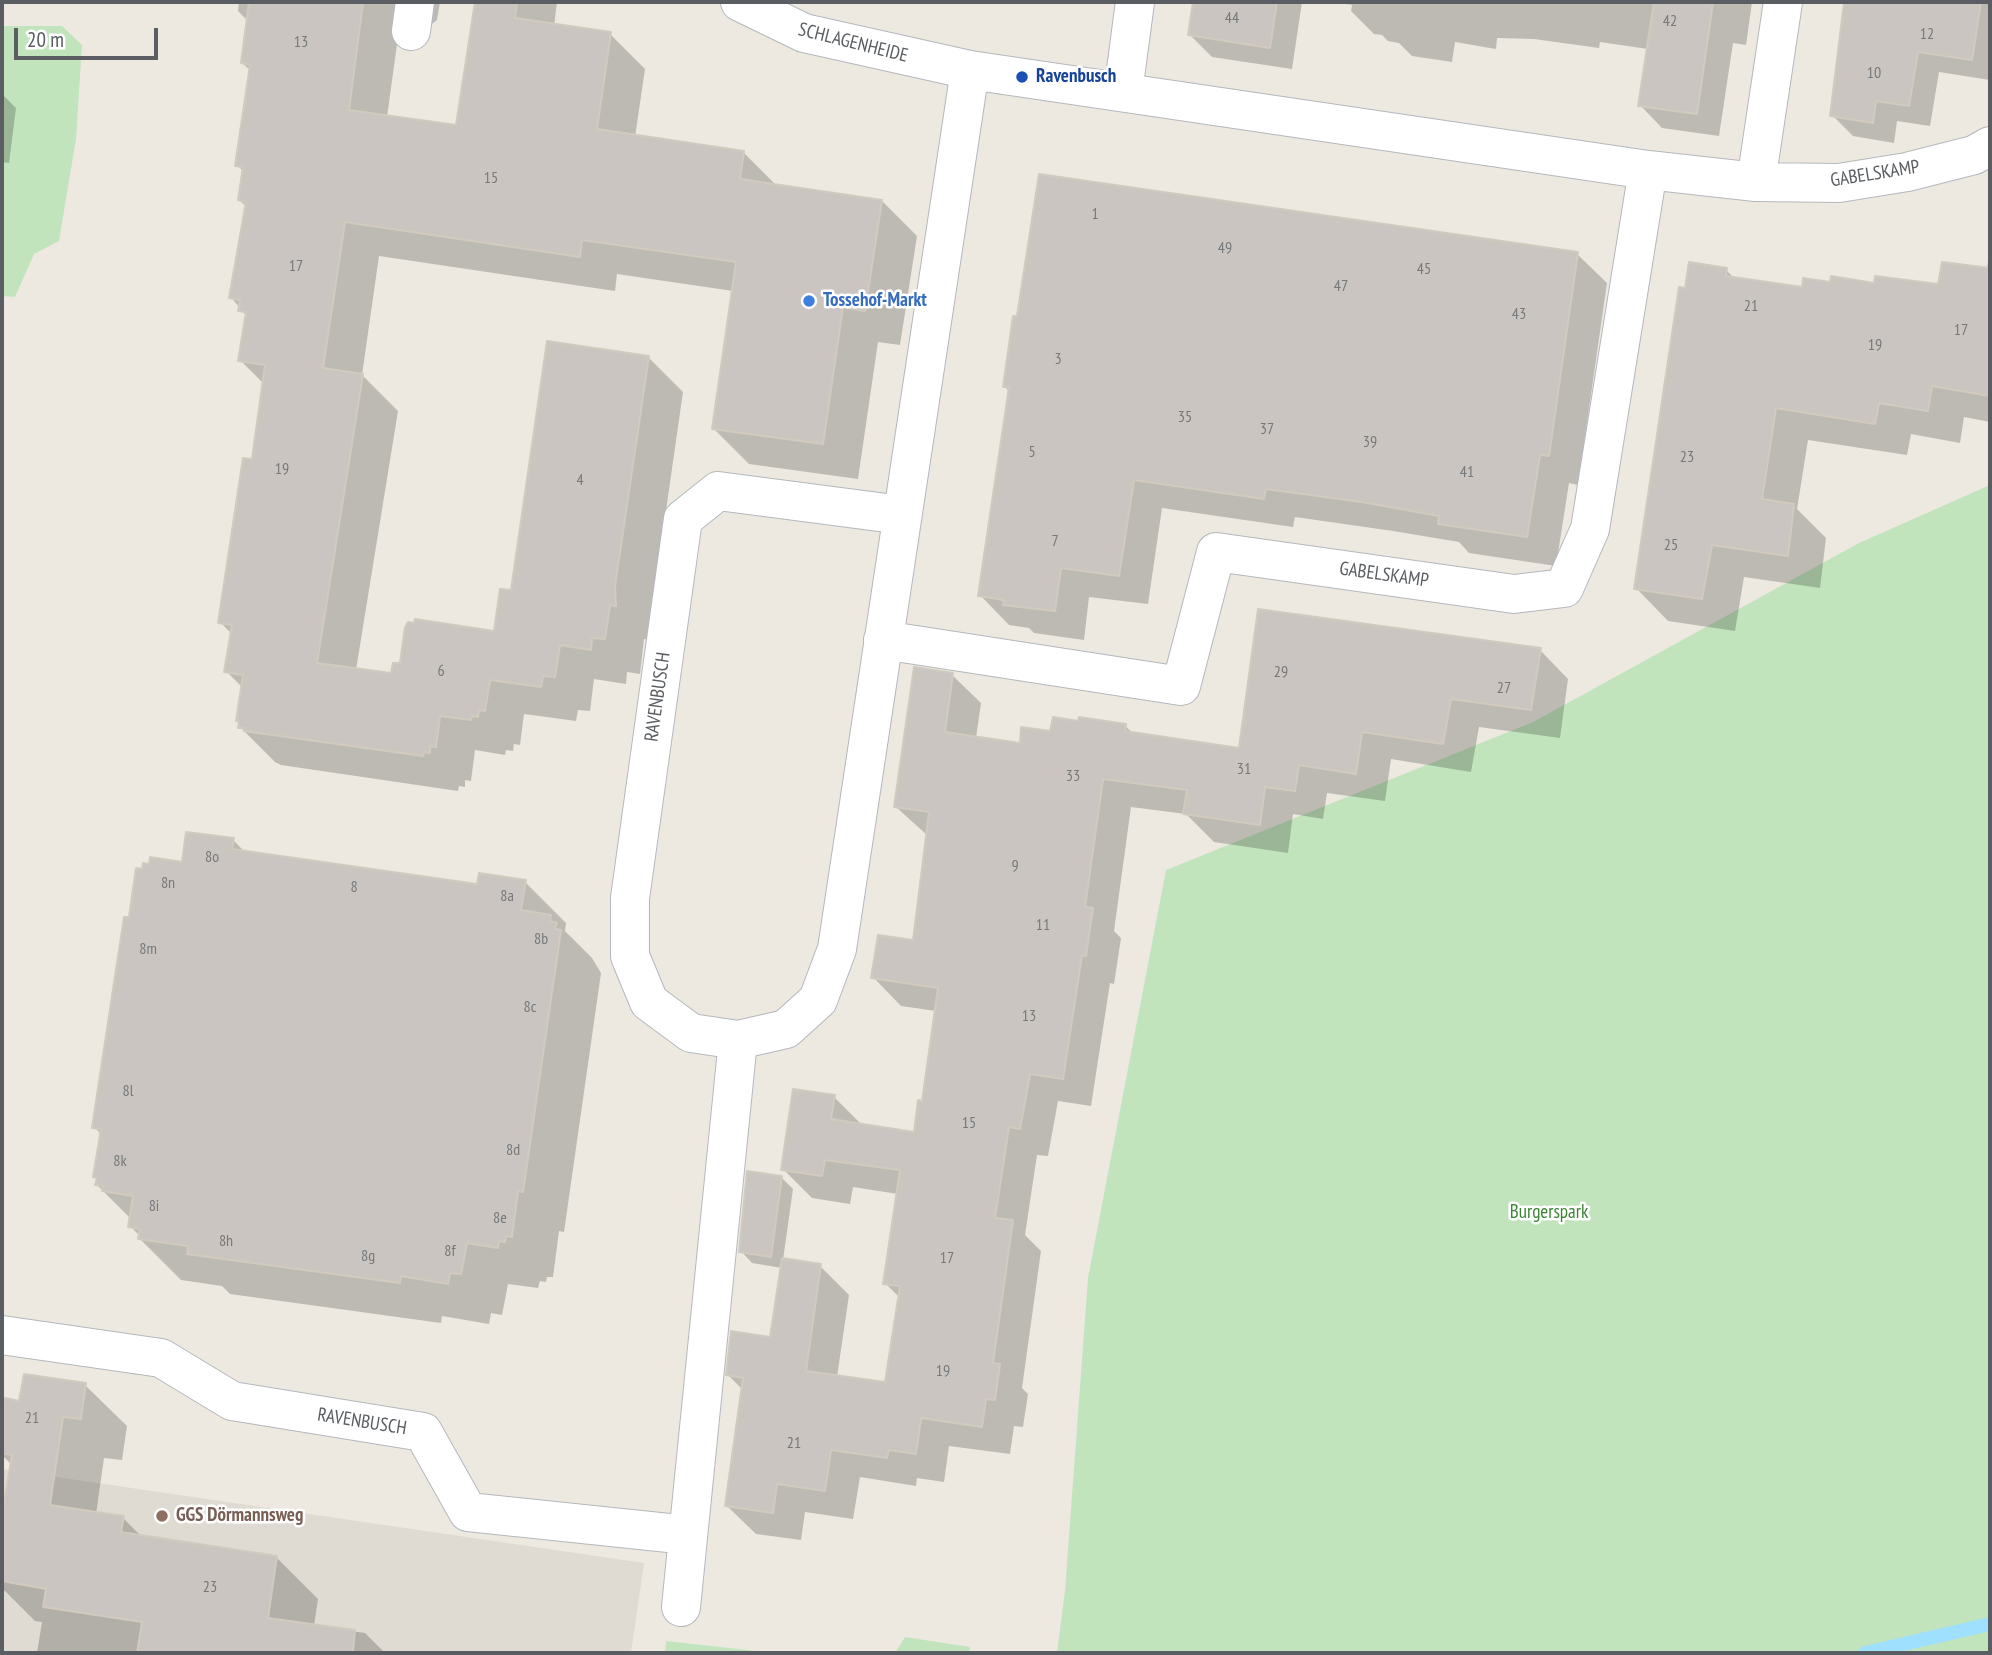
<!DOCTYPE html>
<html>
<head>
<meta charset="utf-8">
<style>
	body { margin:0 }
	#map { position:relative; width:1992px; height:1655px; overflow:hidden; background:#ede9e1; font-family:"PT Sans Narrow",sans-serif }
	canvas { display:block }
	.frame { position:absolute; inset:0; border:4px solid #5a5e62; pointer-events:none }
	.scale { position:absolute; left:14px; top:28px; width:144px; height:32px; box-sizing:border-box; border:4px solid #5a5e62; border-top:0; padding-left:9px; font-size:21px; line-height:24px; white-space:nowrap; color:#5a5e62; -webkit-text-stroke:5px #fff; paint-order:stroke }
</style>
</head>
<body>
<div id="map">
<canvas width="1992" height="1655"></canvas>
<div class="frame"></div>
<div class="scale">20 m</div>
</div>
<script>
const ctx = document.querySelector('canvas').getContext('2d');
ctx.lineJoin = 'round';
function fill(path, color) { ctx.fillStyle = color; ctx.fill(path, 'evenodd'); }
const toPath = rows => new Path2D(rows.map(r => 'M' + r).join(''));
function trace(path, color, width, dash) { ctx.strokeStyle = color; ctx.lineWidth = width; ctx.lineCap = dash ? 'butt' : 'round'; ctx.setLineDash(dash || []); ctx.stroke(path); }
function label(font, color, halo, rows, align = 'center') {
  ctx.font = font + ' "PT Sans Narrow",sans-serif'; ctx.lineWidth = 5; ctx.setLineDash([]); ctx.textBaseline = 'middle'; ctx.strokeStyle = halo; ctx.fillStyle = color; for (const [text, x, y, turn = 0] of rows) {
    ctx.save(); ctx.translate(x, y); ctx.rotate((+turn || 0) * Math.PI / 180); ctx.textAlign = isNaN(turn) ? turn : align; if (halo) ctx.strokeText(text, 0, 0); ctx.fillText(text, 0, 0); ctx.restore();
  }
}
fill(toPath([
	[2,1469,644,1563,631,1653,2,1653]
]), '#dfdad2');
fill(toPath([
	[2,26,62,26,82,45,76,139,59,241,34,254,15,297,2,296],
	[1990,485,1990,1653,1057,1653,1065,1591,1088,1278,1166,870,1533,722,1859,543],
	[905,1637,970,1647,969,1653,895,1653],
	[666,1641,774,1653,665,1653]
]), '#c1e4bd');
fill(toPath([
	[239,2,440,2,437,20,432,24,428,35,399,30,387,117,457,127,476,2,557,2,554,26,610,34,645,69,635,137,744,153,777,186,882,201,917,236,900,345,878,342,858,479,749,464,714,429,733,291,617,274,615,291,379,256,362,375,398,411,356,670,392,675,401,665,495,633,512,593,648,357,683,392,650,622,651,640,644,639,640,674,627,672,626,684,594,679,590,711,578,710,576,721,524,714,520,745,514,744,513,751,506,750,505,755,475,750,471,781,465,780,465,787,459,786,458,791,281,765,275,762,240,727,240,724,237,721,243,688,226,671,232,634,220,622,253,461,264,384,240,360,247,317,231,297,247,207,239,200,244,172,237,165,251,71,242,63,248,21,238,11],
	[1195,2,1302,2,1292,69,1212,57,1190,35],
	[1333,2,1752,2,1746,45,1733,43,1719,136,1662,128,1640,105,1648,49,1600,42,1599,48,1534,39,1497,38,1496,49,1455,42,1452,62,1412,56,1399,43,1388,41,1382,35,1374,34,1351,11,1352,5],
	[1846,2,1990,2,1990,80,1939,72,1930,126,1897,121,1894,143,1853,136,1832,115],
	[2,94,16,108,9,163,2,162],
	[1989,251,1990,422,1964,417,1960,443,1911,434,1907,455,1808,440,1797,509,1826,538,1820,588,1744,577,1735,631,1668,621,1636,588,1687,290,1726,270,1735,279,1804,289,1831,284,1939,286,1987,270],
	[1577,254,1607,283,1578,485,1569,483,1556,566,1469,553,1459,542,1393,531,1295,517,1293,527,1162,508,1148,604,1089,597,1084,640,1034,633,1029,628,1009,625,980,595,1010,392,1004,386],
	[1540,650,1568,679,1560,738,1479,727,1471,772,1391,759,1385,801,1327,793,1323,819,1293,814,1288,853,1214,842,1186,814,1131,807,1114,931,1121,938,1114,984,1110,983,1091,1106,1058,1101,1048,1156,1037,1155,1025,1235,1041,1251,1022,1388,1028,1394,1023,1427,1014,1426,1010,1454,949,1446,944,1482,917,1478,916,1486,860,1477,853,1519,805,1512,801,1540,756,1534,727,1506,743,1390,728,1375,772,1339,782,1268,752,1263,741,1251,782,1178,793,1189,783,1260,820,1266,849,1295,837,1377,887,1384,900,1298,885,1283,898,1194,853,1187,850,1204,812,1198,783,1169,834,1097,862,1125,915,1134,924,1103,936,1011,901,1006,873,977,915,942,928,836,896,807,952,675,981,703,976,738,1022,745,1052,733,1125,726,1134,734,1241,750],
	[233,840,245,852,478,886,525,882,566,923,565,931,592,958,601,973,564,1232,559,1231,553,1277,547,1277,546,1282,540,1281,538,1288,508,1284,502,1315,491,1313,489,1324,442,1316,441,1323,230,1294,222,1286,181,1280,140,1239,140,1236,130,1226,131,1219,97,1185,98,1180,95,1176,102,1135,94,1127,130,919,184,864],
	[85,1385,127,1426,122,1460,104,1458,96,1514,123,1518,142,1537,276,1557,318,1599,314,1626,365,1633,385,1653,37,1653,42,1622,35,1621,2,1588,2,1526,12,1465,2,1455,2,1431,7,1400,21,1403]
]), '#0003');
trace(toPath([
	[1865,1653,1990,1624]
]), '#9fe0fe', 14);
const building = toPath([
	[249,2,363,2,349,110,456,125,475,2,517,2,515,18,611,32,597,129,744,151,740,179,882,200,865,311,843,307,823,444,712,429,736,262,582,240,580,257,345,222,323,368,363,374,317,663,391,673,393,663,400,663,405,627,408,622,414,623,415,619,494,631,500,589,511,590,547,341,649,356,615,586,616,606,610,605,605,639,592,638,591,650,560,645,555,677,543,676,541,687,490,680,485,711,479,710,478,717,472,716,471,720,440,716,436,747,430,746,430,753,424,752,423,756,244,731,244,728,238,728,239,721,236,721,243,675,224,672,232,625,218,623,243,458,252,459,265,365,238,361,246,312,238,311,240,300,229,298,246,202,238,200,243,167,235,166,250,65,241,63,249,2],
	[1193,2,1277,2,1270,48,1188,35,1193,2],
	[1654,2,1713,2,1697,114,1638,106,1654,2],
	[1844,2,1981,2,1972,60,1918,52,1909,106,1876,101,1873,123,1830,116,1844,2],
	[1039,174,1578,252,1549,456,1540,455,1527,537,1438,524,1439,516,1362,502,1266,489,1264,499,1134,480,1119,576,1061,568,1055,611,1003,605,1004,600,978,596,1009,387,1003,387,1013,316,1017,316,1039,174],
	[1689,262,1727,268,1726,276,1802,287,1803,278,1830,282,1831,276,1874,283,1875,276,1938,284,1942,262,1990,268,1990,396,1932,386,1928,411,1879,403,1875,424,1776,408,1762,499,1794,504,1788,556,1712,545,1702,599,1634,589,1679,287,1685,288,1689,262],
	[1258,609,1541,648,1531,710,1451,699,1443,744,1362,732,1356,774,1299,765,1295,791,1265,787,1260,825,1183,814,1187,790,1103,779,1085,907,1093,908,1086,956,1082,955,1063,1079,1030,1074,1020,1129,1009,1127,995,1218,1013,1220,993,1363,1000,1364,995,1400,986,1399,982,1427,921,1418,916,1454,889,1450,887,1458,831,1450,825,1491,777,1484,773,1513,725,1506,743,1378,726,1375,731,1331,770,1337,782,1258,821,1264,806,1371,885,1382,900,1286,883,1284,900,1170,825,1160,822,1176,781,1170,793,1089,835,1095,831,1119,914,1132,918,1100,922,1101,938,988,871,978,878,935,913,940,929,812,894,807,914,667,953,673,945,732,1020,743,1021,727,1050,731,1053,717,1078,721,1079,717,1126,724,1125,731,1239,748,1258,609],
	[186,832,234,838,232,849,477,884,479,873,526,880,521,910,551,915,550,921,557,923,555,929,561,930,523,1192,518,1191,512,1237,506,1236,505,1242,499,1241,498,1248,467,1243,461,1274,450,1273,448,1284,401,1276,400,1283,187,1254,188,1246,138,1239,140,1229,128,1227,133,1196,102,1191,103,1186,95,1185,97,1178,93,1177,101,1129,92,1128,124,917,129,917,136,868,142,869,143,863,149,864,150,857,182,862,186,832],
	[747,1171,782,1176,771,1257,739,1252,747,1171],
	[24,1374,86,1383,81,1419,63,1417,50,1505,124,1516,121,1532,277,1556,268,1618,355,1630,353,1653,137,1653,142,1622,43,1607,46,1589,2,1581,2,1515,12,1455,2,1453,2,1420,5,1398,19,1401,24,1374]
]);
fill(building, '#cac5c0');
trace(building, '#d1cabf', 2);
const minor = toPath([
	[740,2,804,33,970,70,1648,170,1756,182,1839,183,1907,172,1974,155,1990,146],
	[411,31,415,2],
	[1123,92,1135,2],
	[1756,182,1783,2],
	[902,515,718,491,683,519,630,898,630,956,649,1002,691,1033,738,1040,786,1029,818,1000,837,949,970,70],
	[883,640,1181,686,1216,552,1514,594,1564,588,1590,529,1648,170],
	[2,1335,161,1358,232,1401,423,1432,468,1512,688,1535],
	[681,1607,738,1040]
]);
trace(minor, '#b4b8bc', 40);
trace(minor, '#fff', 38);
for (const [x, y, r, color] of [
	[1022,77,7,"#1a4fb4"],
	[809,301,7,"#3f7fe0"],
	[162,1516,7,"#8d6e63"]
]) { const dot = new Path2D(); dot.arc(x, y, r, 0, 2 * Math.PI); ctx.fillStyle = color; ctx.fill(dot); trace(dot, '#fff', 2.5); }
label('16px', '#76787a', null, [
	["44",1232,18],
	["42",1670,21],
	["12",1927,34],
	["13",301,42],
	["10",1874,73],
	["15",491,178],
	["1",1095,214],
	["49",1225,248],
	["17",296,266],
	["45",1424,269],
	["47",1341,286],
	["21",1751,306],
	["43",1519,314],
	["17",1961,330],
	["19",1875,345],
	["3",1058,359],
	["35",1185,417],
	["37",1267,429],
	["39",1370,442],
	["5",1032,452],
	["23",1687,457],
	["19",282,469],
	["41",1467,472],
	["4",580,480],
	["7",1055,541],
	["25",1671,545],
	["6",441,671],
	["29",1281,672],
	["27",1504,688],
	["31",1244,769],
	["33",1073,776],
	["8o",212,857],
	["9",1015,866],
	["8n",168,883],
	["8",354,887],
	["8a",507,896],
	["11",1043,925],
	["8b",541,939],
	["8m",148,949],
	["8c",530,1007],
	["13",1029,1016],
	["8l",128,1091],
	["15",969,1123],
	["8d",513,1150],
	["8k",120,1161],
	["8i",154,1206],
	["8e",500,1218],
	["8h",226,1241],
	["8f",450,1251],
	["8g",368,1256],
	["17",947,1258],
	["19",943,1371],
	["21",32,1418],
	["21",794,1443],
	["23",210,1587]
]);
label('19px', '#5a5e62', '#fff', [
	["SCHLAGENHEIDE",853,43,14],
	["GABELSKAMP",1875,174,-9],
	["GABELSKAMP",1384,575,8],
	["RAVENBUSCH",658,697,-82],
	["RAVENBUSCH",362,1422,9]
]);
label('bold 19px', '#164399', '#fff', [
	["Ravenbusch",1036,77]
], 'left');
label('bold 19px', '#366cbe', '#fff', [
	["Tossehof-Markt",823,301]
], 'left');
label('19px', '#3b8535', '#fff', [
	["Burgerspark",1549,1213]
]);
label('bold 19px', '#785e54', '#fff', [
	["GGS Dörmannsweg",176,1516]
], 'left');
</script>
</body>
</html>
